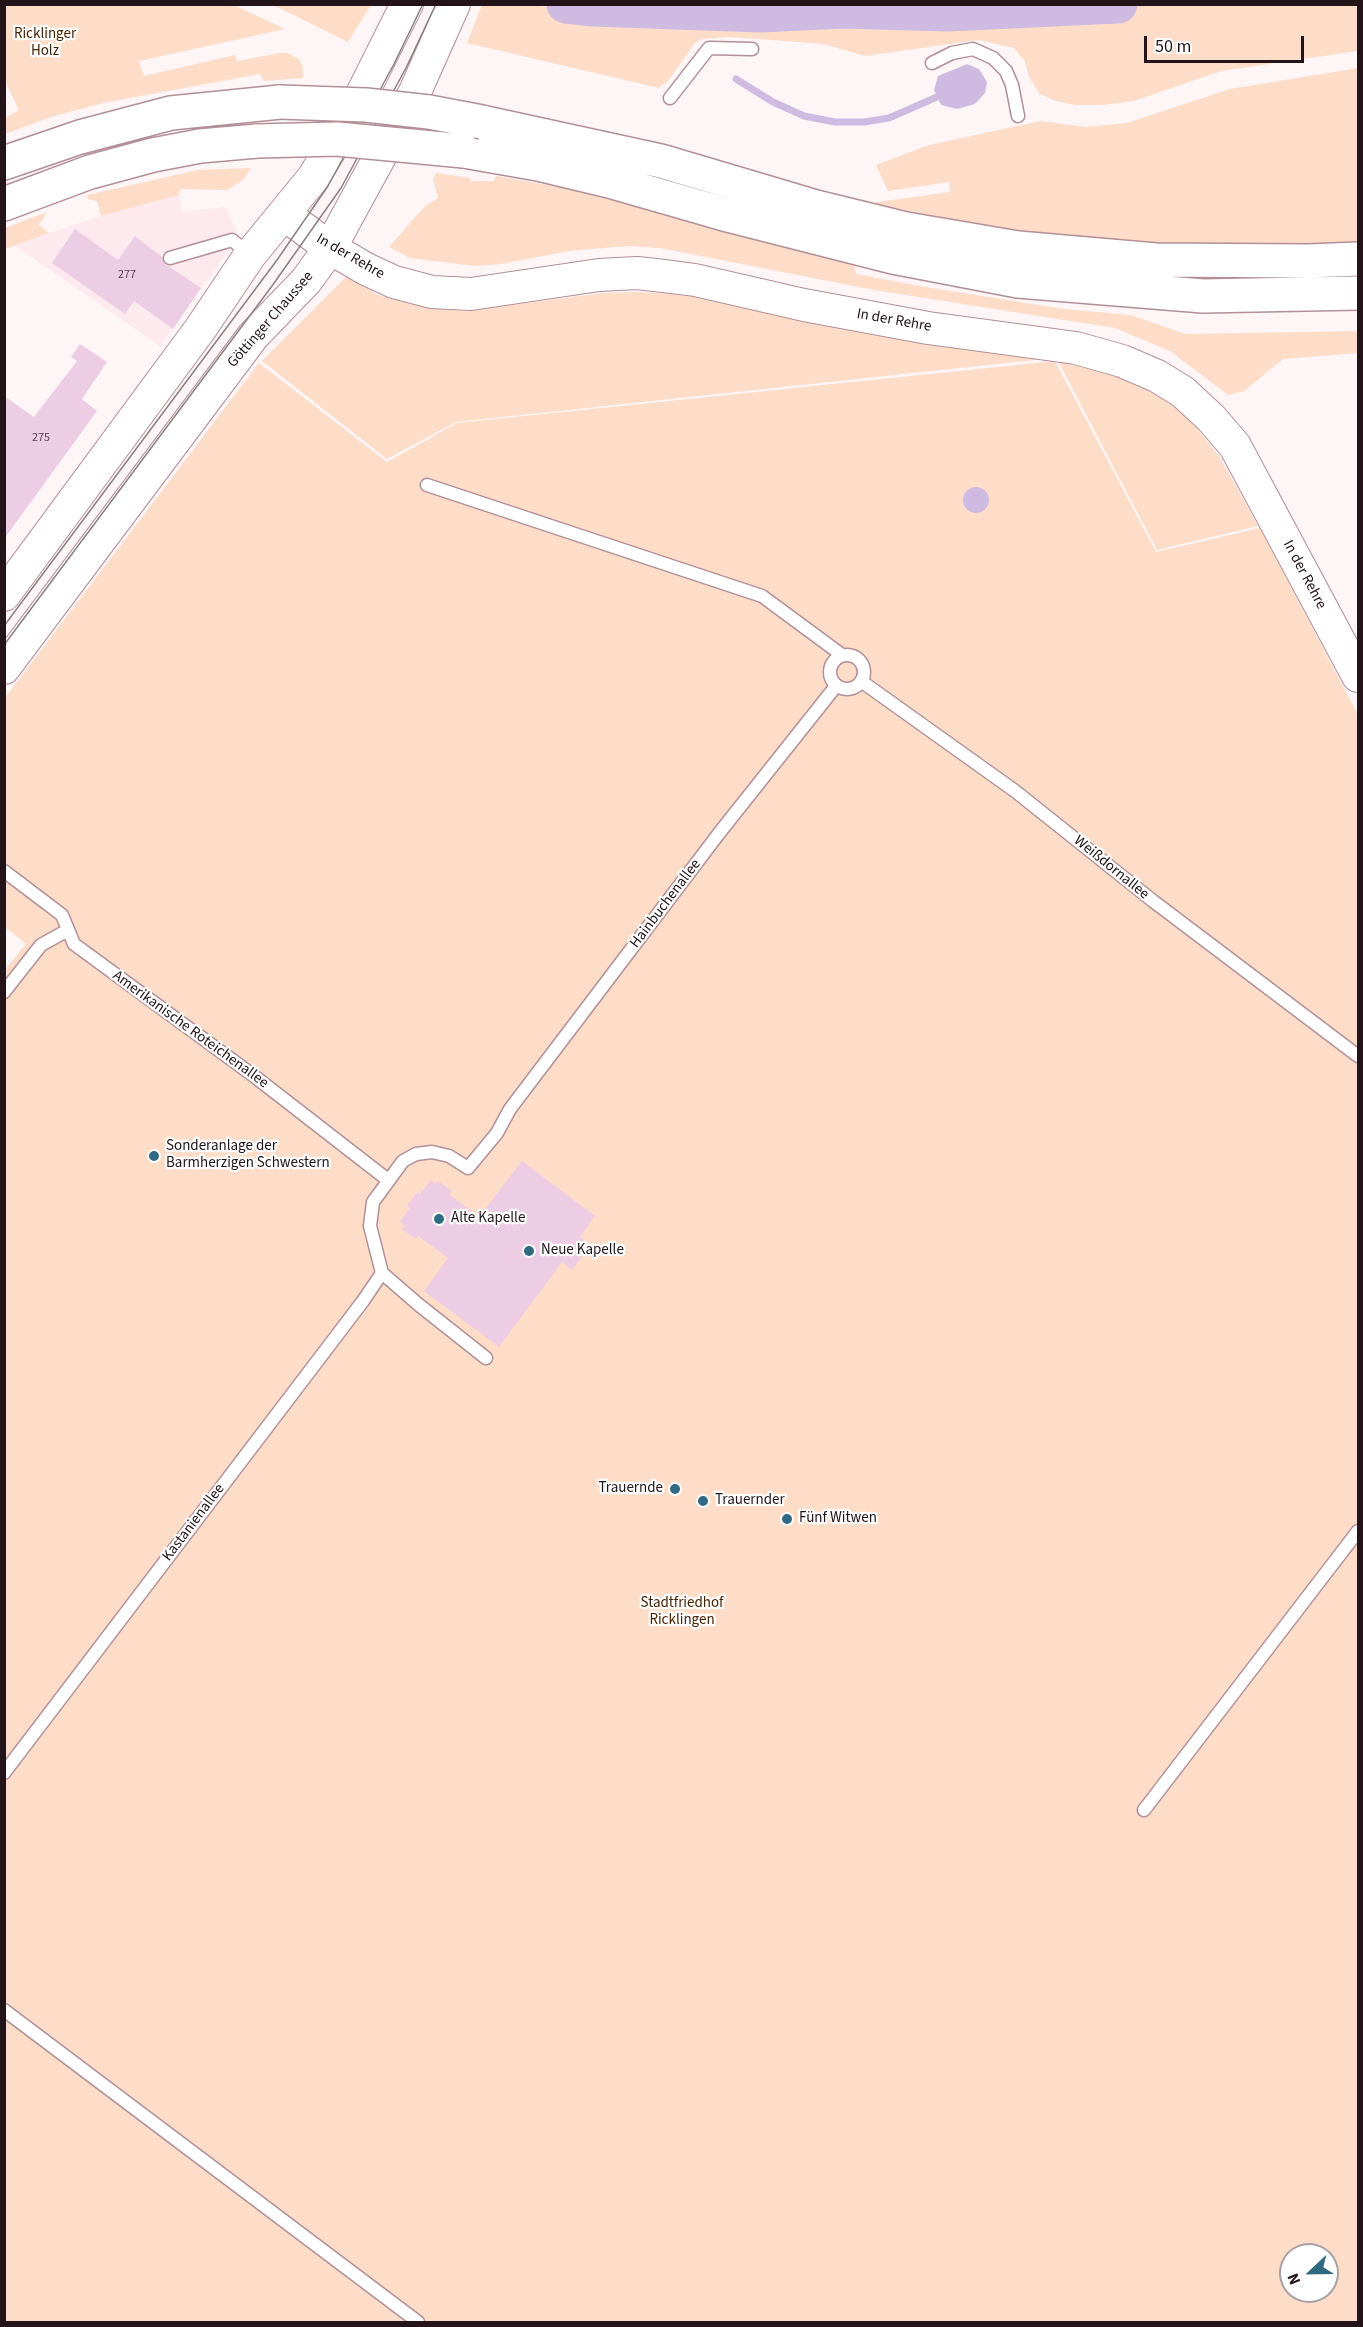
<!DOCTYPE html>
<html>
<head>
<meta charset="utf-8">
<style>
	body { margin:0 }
	#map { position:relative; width:1363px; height:2327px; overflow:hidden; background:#fdf5f6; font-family:"Source Sans 3",sans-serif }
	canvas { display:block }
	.frame { position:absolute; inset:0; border:6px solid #221418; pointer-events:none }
	.north { position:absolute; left:1279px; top:2243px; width:60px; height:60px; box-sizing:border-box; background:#fff; border:2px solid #a7a1a3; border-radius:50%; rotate:248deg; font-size:16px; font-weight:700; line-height:24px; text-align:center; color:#221418 }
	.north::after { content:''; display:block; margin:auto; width:21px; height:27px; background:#306a82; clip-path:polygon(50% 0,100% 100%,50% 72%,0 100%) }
	.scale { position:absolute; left:1144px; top:36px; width:160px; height:27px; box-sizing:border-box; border:3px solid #221418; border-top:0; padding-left:8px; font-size:18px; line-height:21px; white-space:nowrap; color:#221418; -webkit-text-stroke:4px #fff; paint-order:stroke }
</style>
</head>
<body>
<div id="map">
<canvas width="1363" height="2327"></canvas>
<div class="frame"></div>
<div class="north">N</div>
<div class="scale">50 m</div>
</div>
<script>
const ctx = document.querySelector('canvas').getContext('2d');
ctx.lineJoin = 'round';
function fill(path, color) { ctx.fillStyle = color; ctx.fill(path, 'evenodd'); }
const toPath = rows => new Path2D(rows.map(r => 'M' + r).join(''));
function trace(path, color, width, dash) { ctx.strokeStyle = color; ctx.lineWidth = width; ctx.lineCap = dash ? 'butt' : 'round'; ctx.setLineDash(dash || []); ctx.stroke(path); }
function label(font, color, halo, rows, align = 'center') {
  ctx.font = font + ' "Source Sans 3",sans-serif'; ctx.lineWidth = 4.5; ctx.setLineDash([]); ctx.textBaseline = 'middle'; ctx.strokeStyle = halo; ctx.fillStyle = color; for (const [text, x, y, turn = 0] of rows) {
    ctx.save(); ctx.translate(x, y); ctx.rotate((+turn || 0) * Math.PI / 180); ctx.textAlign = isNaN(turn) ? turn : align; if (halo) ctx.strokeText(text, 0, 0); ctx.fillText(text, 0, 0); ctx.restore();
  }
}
fill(toPath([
	[179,195,182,212,225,207,239,236,160,346,14,245,101,216]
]), '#feeaee');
fill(toPath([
	[5,4,234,5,285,29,139,61,144,76,235,55,237,61,280,53,288,53,299,59,303,67,303,78,264,81,260,74,103,103,51,117,5,134,5,118,19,110,5,81],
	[273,5,371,5,348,42],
	[482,5,531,5,592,12,653,15,759,18,842,14,948,17,1030,14,1030,4,1358,5,1358,51,1221,71,1134,101,1102,105,1075,105,1056,101,1040,94,1030,79,1024,60,1014,48,978,40,865,56,824,44,729,37,702,39,695,43,669,80,659,88,467,43],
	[1358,68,1358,246,1201,246,1091,239,1021,232,963,222,871,203,950,192,949,182,888,191,876,165,929,145,1041,121,1086,127,1127,123,1230,89],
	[251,168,243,180,227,190,180,189,179,195,101,216,97,201,88,199,87,195,198,170],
	[436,173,470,178,470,181,494,181,496,176,620,198,854,264,856,274,925,287,1064,309,1131,315,1185,334,1358,331,1358,353,1283,359,1244,391,1228,395,1170,351,1115,328,874,290,660,248,628,246,569,251,501,264,475,266,410,258,389,247,424,207,438,198,433,179],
	[47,212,39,225,49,233,5,249,5,228],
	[346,277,378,295,404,302,439,309,465,311,604,293,638,292,695,295,1044,359,456,422,387,459,262,361],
	[1055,361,1156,552,1260,528,1358,715,1358,2322,5,2322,4,971,26,944,5,927,4,699,259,363,387,462,457,423],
	[1291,2255,1327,2255,1327,2291,1291,2291],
	[1058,361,1112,374,1157,394,1176,408,1192,422,1219,456,1258,526,1157,550]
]), '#feddc8');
fill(toPath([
	[967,64,979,69,987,82,985,93,975,104,957,109,941,105,934,90,938,76],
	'963 500a13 13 0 1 1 26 0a13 13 0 1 1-26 0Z'
]), '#cfbbe1');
trace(toPath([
	[664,4,667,10],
	[736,79,773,102,804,116,835,122,864,122,889,118,937,97]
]), '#cfbbe1', 7);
trace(toPath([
	[566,4,593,7,761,13,842,9,948,12,1118,4]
]), '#cfbbe1', 39);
fill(toPath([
	[75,229,118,260,135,236,162,257,165,264,201,288,173,329,134,301,125,314,52,263],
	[80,344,107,362,82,399,97,411,4,539,4,396,34,417,77,361,71,357],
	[522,1161,595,1216,580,1237,590,1245,572,1270,562,1262,499,1347,424,1291,448,1258,418,1236,416,1239,402,1229,405,1226,400,1221,410,1208,407,1205,418,1192,420,1194,431,1180,436,1184,438,1181,452,1191,449,1194,479,1217]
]), '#eccde3');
const lane = toPath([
	[932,63,952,53,973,49,993,58,1006,71,1012,85,1018,116],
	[670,98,709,48,752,49],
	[170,258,232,240,249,254],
	[427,485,762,596,842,655],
	'830 672a17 17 0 1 1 34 0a17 17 0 1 1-34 0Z',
	[861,681,1015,791,1153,901,1358,1056],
	[4,871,62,915,74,944,254,1076,388,1180],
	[4,992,41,945,68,930],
	[486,1358,419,1305,382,1273,370,1226,373,1202,403,1161,416,1154,432,1152,449,1156,468,1168,497,1133,510,1109,720,832,836,686],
	[4,1773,363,1301,382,1273],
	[1144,1810,1358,1531],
	[4,2010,418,2322]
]);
const secondary = toPath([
	[284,214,330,248,366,269,394,282,432,292,471,294,599,275,637,273,664,276,695,280,804,305,928,328,1076,348,1122,361,1157,376,1183,392,1212,419,1235,446,1358,676],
	[4,595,201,328,250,255,313,178,353,112,407,4],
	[4,668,253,336,306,281,330,248,414,94,454,4]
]);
const highway = toPath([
	[482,122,661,161,816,207,906,229,1018,248,1156,260,1308,261,1358,259],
	[464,151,538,164,609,181,724,214,893,257,1018,281,1203,296,1358,293],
	[4,163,80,137,171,113,280,102],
	[4,204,90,172,153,155,200,146,257,141]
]);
trace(lane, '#b38f98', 15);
trace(secondary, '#b38f98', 34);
trace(highway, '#b38f98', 36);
trace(lane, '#fff', 12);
trace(secondary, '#fff', 32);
trace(highway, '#fff', 33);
trace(toPath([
	[4,626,277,260,328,186,394,64,423,4],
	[4,645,272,286,341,188,406,68,436,4]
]), '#8b8082', 1.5);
const highwayBridge = toPath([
	[280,102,366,105,429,112,482,122],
	[257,141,337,139,464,151]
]);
trace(highwayBridge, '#b38f98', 36, []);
trace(highwayBridge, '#fff', 33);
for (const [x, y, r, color] of [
	[154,1156,6,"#306a82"],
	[439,1219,6,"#306a82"],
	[529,1251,6,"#306a82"],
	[675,1489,6,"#306a82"],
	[703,1501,6,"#306a82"],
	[787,1519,6,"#306a82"]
]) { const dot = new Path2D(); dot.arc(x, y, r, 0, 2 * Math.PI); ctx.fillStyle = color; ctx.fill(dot); trace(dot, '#fff', 2); }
label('12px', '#54424b', null, [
	["277",127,275],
	["275",41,438]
]);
label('15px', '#482304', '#fff', [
	["Ricklinger",45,35],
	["Holz",45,52],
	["Stadtfriedhof",682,1604],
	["Ricklingen",682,1621]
]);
label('15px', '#221418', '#fff', [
	["In der Rehre",350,257,30],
	["Göttinger Chaussee",271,320,-49],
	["In der Rehre",894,321,10],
	["In der Rehre",1304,575,62],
	["Weißdornallee",1111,868,39],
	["Hainbuchenallee",666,904,-53],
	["Amerikanische Roteichenallee",190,1030,36],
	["Kastanienallee",194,1523,-53]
]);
label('15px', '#221418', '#fff', [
	["Sonderanlage der",166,1147],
	["Barmherzigen Schwestern",166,1164],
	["Alte Kapelle",451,1219],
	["Neue Kapelle",541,1251],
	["Trauernde",663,1489,"right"],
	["Trauernder",715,1501],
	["Fünf Witwen",799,1519]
], 'left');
</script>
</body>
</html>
